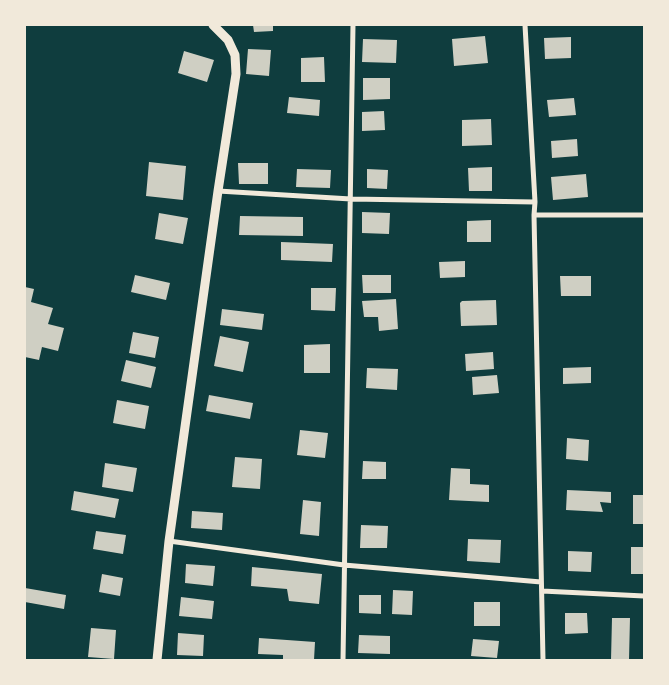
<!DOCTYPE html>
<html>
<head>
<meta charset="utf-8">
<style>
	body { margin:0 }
	#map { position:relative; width:669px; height:685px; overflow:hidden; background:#0f3d3e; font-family:"Noto Sans",sans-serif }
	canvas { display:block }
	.frame { position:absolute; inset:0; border:26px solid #f1e9da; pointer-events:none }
</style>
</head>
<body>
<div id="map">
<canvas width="669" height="685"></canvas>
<div class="frame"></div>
</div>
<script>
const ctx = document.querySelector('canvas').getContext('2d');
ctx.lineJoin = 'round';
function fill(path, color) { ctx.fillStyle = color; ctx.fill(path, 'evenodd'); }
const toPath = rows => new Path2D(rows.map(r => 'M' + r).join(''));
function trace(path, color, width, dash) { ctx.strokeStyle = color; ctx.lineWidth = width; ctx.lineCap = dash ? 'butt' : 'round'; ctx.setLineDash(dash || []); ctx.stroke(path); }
fill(toPath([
	[253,25,273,25,273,31,254,32],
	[485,36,488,63,454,66,452,39],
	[571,37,571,58,545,59,544,38],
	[363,39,397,40,396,63,362,62],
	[248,49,271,50,269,76,246,74],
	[184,51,214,60,207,82,178,73],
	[324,57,325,82,301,82,301,58],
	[363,78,390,78,390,99,363,100],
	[289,97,320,100,319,116,287,113],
	[574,98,576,115,549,117,547,100],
	[384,111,385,130,362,131,362,112],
	[491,119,492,145,462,146,462,120],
	[577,139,578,156,552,158,551,141],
	[149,162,186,166,183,200,146,196],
	[238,163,268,163,268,184,239,184],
	[492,167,492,191,469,191,468,168],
	[297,169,331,170,330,188,296,187],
	[367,169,388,170,387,189,367,188],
	[586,174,588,197,553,200,551,177],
	[362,212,390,213,389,234,362,233],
	[159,213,188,218,183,244,155,239],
	[240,216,303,217,303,236,239,235],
	[491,220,491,242,467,242,467,221],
	[281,242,333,244,332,262,281,260],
	[465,261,465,277,440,278,439,262],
	[135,275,170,283,166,300,131,292],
	[362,275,391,275,391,293,363,293],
	[560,276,591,276,591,296,561,296],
	[25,287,34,289,31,302,53,308,48,324,64,328,58,351,42,347,39,360,25,357],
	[311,288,336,288,335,311,311,310],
	[396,299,398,329,379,331,378,317,364,317,362,301],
	[496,300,497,325,461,326,460,303,462,301],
	[222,309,264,314,262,330,220,325],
	[133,332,159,337,155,358,129,353],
	[220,336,249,342,243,372,214,366],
	[330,344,330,373,304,373,304,345],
	[493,352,494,369,466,371,465,354],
	[126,360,156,367,151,388,121,381],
	[591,367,591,383,563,384,563,368],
	[367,368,398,369,397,390,366,388],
	[497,375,499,393,473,395,472,377],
	[209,395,253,403,250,419,206,411],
	[117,400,149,406,145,429,113,423],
	[300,430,328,433,325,458,297,455],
	[567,438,589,440,588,461,566,459],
	[235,457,262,459,260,489,232,487],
	[363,461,386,462,386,479,362,479],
	[105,463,137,468,133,492,102,487],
	[451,468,470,469,470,484,489,485,489,502,449,500],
	[567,490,611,492,611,503,600,502,603,512,566,510],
	[74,491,119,499,115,518,71,510],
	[633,495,644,495,644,524,633,524],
	[303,500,321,502,319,536,300,534],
	[192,511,223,513,222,530,191,528],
	[361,525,388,526,387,548,360,548],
	[96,531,126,535,123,554,93,549],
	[468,539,501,540,500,563,467,561],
	[631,547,644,547,644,574,631,574],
	[568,551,592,552,591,572,568,571],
	[186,564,215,566,213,586,185,583],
	[252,567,322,574,319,604,289,601,287,589,251,586],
	[102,574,123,578,120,596,99,592],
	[25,588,66,595,64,609,25,602],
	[393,590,413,591,412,615,392,614],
	[359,595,381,595,381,614,359,613],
	[181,597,214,601,212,619,179,616],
	[474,602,500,602,500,626,474,626],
	[565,613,587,613,588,633,565,634],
	[612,618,630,618,629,660,611,660],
	[91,628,116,630,114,659,88,657],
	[178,633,204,635,203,656,177,655],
	[359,635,390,636,390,654,358,653],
	[259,638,315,642,314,660,283,660,283,655,258,654],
	[473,639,499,641,497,658,471,656]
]), '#cfcfc3');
trace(toPath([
	[525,25,535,202,534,215,543,660],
	[218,191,351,199,535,202],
	[534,215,644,215],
	[169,541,344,565,541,582],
	[542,591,644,596],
	[343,660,353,25]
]), '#f1e9da', 5);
trace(toPath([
	[157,660,169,541,218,191,236,74,235,55,228,40,213,25]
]), '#f1e9da', 9);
</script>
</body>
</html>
